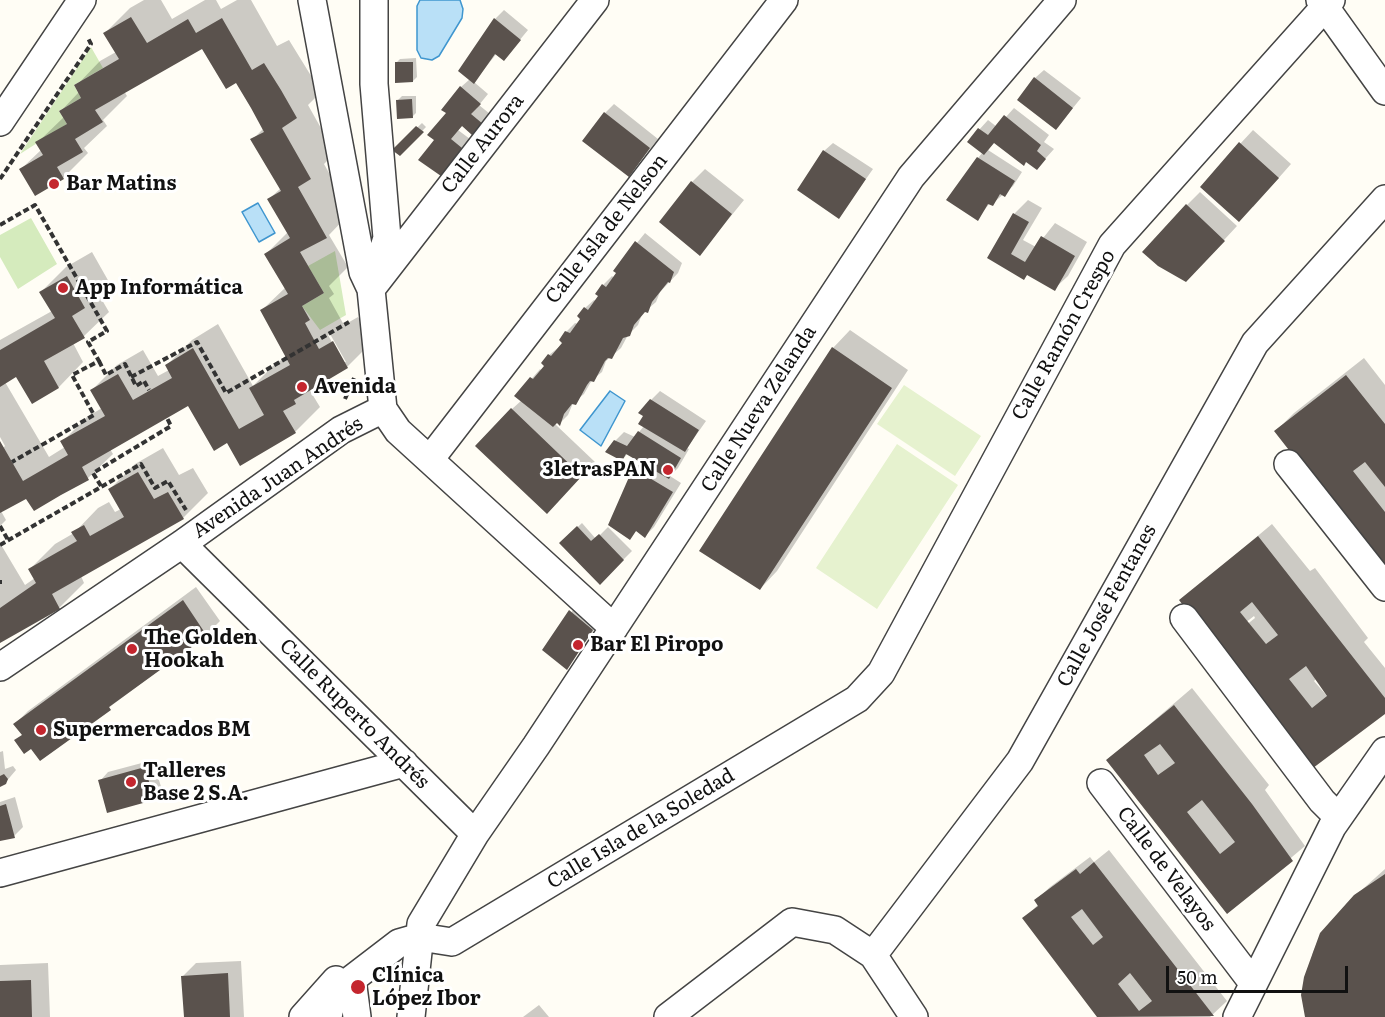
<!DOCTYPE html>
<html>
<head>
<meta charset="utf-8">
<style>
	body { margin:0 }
	#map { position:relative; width:1385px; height:1017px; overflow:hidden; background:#fffdf5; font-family:Literata,serif }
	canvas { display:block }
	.scale { position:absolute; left:1166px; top:966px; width:182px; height:27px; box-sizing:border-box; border:3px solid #111; border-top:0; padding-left:8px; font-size:18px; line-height:21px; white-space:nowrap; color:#111; -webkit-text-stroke:4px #fff; paint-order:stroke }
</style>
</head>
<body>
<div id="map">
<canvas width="1385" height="1017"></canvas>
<div class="scale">50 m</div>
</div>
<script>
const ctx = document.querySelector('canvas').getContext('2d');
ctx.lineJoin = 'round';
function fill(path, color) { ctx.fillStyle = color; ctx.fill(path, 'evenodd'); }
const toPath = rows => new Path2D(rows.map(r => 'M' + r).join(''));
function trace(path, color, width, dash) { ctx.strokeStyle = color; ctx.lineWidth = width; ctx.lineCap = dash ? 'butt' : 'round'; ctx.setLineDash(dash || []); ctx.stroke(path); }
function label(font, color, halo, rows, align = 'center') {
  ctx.font = font + ' Literata,serif'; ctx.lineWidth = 6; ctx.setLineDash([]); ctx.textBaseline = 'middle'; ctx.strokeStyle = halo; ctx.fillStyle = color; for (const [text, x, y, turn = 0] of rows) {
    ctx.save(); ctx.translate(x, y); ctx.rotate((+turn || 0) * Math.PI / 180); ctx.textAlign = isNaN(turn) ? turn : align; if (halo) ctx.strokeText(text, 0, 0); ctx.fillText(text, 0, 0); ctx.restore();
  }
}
fill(toPath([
	[91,47,103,68,74,85,81,98,59,111,67,124,20,154],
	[31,218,57,264,18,289,0,257,0,235],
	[335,251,346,315,320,330,302,306,324,293,308,266]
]), '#d5ebbd');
fill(toPath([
	[904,385,981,436,955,476,877,424],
	[897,444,958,485,877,609,816,568]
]), '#e6f2cf');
const water = toPath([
	[420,0,460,0,463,9,462,18,439,56,432,60,421,58,417,50,417,6,420,0],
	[258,203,275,233,259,242,242,212,258,203],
	[610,391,625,401,601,446,580,430,610,391]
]);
fill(water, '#b9e0f7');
trace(water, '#3f96cf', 1.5);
fill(toPath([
	[144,0,161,0,172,19,205,0,216,0,221,9,237,0,251,0,277,46,289,40,321,92,308,105,335,153,324,164,351,212,329,235,348,267,329,286,334,294,329,298,344,325,358,317,372,342,347,367,309,389,320,407,295,432,228,441,189,404,110,449,113,454,88,478,27,497,1,511,6,520,0,526,0,443,3,448,5,446,0,437,0,340,52,311,41,292,66,267,92,252,109,282,98,293,109,312,84,336,73,343,83,362,59,387,32,402,17,375,5,382,49,457,65,447,62,442,87,417,102,408,92,390,117,365,143,350,158,376,169,370,167,365,192,340,218,324,253,386,276,363,287,357,262,310,286,287,266,254,288,232,269,199,281,188,252,140,264,128,237,81,203,47,124,91,127,96,103,120,107,126,84,148,88,153,63,178,21,169,41,150,37,143,64,117,61,111,79,92,76,86,100,61,116,52,105,33,130,8],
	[330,334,346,362,343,362,328,335],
	[504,10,528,30,504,59,497,53,474,82,488,94,479,105,490,114,472,133,463,125,458,130,470,139,458,153,436,140,461,87,470,79,495,19],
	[416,58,417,77,413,81,396,63,400,59],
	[1044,70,1081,98,1064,119,1035,78],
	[402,96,416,96,416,113,412,117,398,100],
	[614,104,658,139,629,175,605,113],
	[1014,108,1049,135,1044,142,1054,149,1037,168,995,141,988,150,1022,172,1013,186,992,204,990,203,977,219,978,158,983,152,969,141,988,120,997,127],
	[422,123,426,127,400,154,394,150],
	[1253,130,1291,164,1253,207,1240,144],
	[833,143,873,169,839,217,824,151],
	[705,169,744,200,700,254,692,182],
	[1200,192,1237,226,1199,267,1187,205],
	[1028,200,1042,208,1023,240,1036,247,1055,223,1087,242,1068,276,1054,289,1028,274,1024,278,989,258,1015,213],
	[645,233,682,263,678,273,660,292,656,302,642,314,638,325,628,335,621,348,606,361,602,372,592,380,584,394,573,403,568,415,559,424,557,422,555,424,595,462,560,498,512,409,522,400,517,396,540,369,542,371,549,355,564,343,566,332,575,323,578,324,585,308,594,300,596,301,603,285,612,276,614,278,618,273,615,270],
	[850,330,908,370,777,571,760,589,833,348],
	[1364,358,1385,385,1385,571,1276,431,1294,413],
	[660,391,706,421,687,448,689,449,678,468,670,476,681,483,654,527,645,536,637,530,629,538,634,469,642,461,628,453,622,460,615,441,624,432,635,437,644,426,651,400],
	[163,448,179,475,193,468,208,493,183,518,81,576,84,583,59,608,0,641,0,543,25,585,35,578,30,569,55,544,74,533,98,508,109,502,115,512,121,509,110,489,135,464],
	[582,523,596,539,608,527,632,551,600,583,561,543],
	[1272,524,1310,571,1315,568,1368,638,1364,642,1385,668,1385,712,1310,769,1181,600],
	[1254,616,1255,618,1235,634,1235,631],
	[1317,678,1328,695,1327,696,1314,681],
	[196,587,220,621,206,635,40,759,31,747,16,741,23,734,15,724,28,711],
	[579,602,601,620,567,668,544,649],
	[1192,688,1269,785,1265,790,1305,846,1227,912,1108,760],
	[3,751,5,769,13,766,16,770,5,783,0,786,0,752],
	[153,760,162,790,153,799,100,781,108,772],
	[15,797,23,827,14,836,0,839,0,802],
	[1109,850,1227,1001,1210,1017,1099,1017,1024,918,1039,904,1036,900,1050,887,1090,857,1094,862],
	[1385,869,1385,1017,1306,1017,1303,995,1313,952,1321,934,1355,896],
	[241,961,244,1017,185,1017,183,976,196,963],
	[48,963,50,1017,0,1017,0,965],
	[539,1005,549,1017,523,1017]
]), '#0003');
fill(toPath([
	[131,17,147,43,188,19,196,33,222,18,252,70,264,63,281,90,297,118,282,128,311,179,298,187,327,238,300,252,324,293,302,306,310,320,305,323,319,349,333,341,348,368,294,400,296,404,283,411,296,433,240,466,227,443,214,451,188,406,82,467,89,480,61,495,34,511,26,499,0,513,0,441,23,481,68,455,60,441,105,416,90,390,118,374,133,400,172,378,165,365,193,348,239,429,264,415,249,388,290,365,260,310,288,294,264,254,290,238,267,199,281,191,250,139,264,132,251,108,236,83,226,89,202,49,95,110,103,122,75,139,83,152,57,167,64,179,35,196,19,169,43,155,35,142,67,124,59,111,81,98,74,85,119,59,103,33],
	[494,18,521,40,504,61,495,54,474,84,458,71],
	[395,62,413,62,413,82,395,83],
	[1034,77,1073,108,1056,130,1017,100],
	[460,86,481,104,471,114,483,124,472,135,462,126,451,139,462,148,441,176,418,160,434,140,427,135,446,113,441,110],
	[412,99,413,118,397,119,396,100],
	[604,112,650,148,629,177,582,141],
	[1004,115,1041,145,1037,151,1046,159,1037,170,1026,162,1024,166,994,143,984,155,967,142,978,128,988,135],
	[416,126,424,132,400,156,392,150],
	[1239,142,1279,178,1239,222,1200,187],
	[823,150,866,179,839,219,797,190],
	[977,157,1015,181,1005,197,1000,194,993,206,988,204,978,221,946,200],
	[691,181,732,214,700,256,659,222],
	[1186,204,1225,241,1186,282,1158,266,1142,252],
	[1013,213,1029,222,1011,254,1025,262,1041,236,1075,256,1055,291,1027,275,1024,280,987,258],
	[635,241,674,272,670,283,668,282,652,302,648,313,645,312,634,325,630,336,623,338,612,359,608,358,605,361,594,382,590,381,587,385,576,405,572,404,564,414,560,426,557,423,553,427,514,396,530,377,533,379,544,366,541,363,548,354,551,356,562,343,559,340,565,331,570,333,580,319,577,316,584,307,588,310,598,296,595,294,602,284,606,287,616,273,613,271],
	[67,276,85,308,72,316,85,338,44,361,59,388,32,404,16,377,0,387,0,350,55,318,39,292],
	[832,347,892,388,760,590,699,551],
	[1346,375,1385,424,1385,487,1365,462,1353,471,1385,512,1385,573,1274,431],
	[650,399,699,430,685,452,638,424,643,416,638,413],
	[511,408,582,476,547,514,475,446],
	[638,431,681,458,669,479,626,454,622,461,605,452,614,440,627,446],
	[633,468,673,492,645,538,636,531,630,540,608,525],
	[138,472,154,499,168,492,184,519,52,594,60,609,0,643,0,608,36,583,28,569,77,541,71,532,84,525,90,536,124,517,108,489],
	[577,526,591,541,599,534,624,560,600,585,559,543],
	[1258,536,1385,698,1385,714,1309,771,1179,600],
	[1252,602,1278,635,1266,644,1240,612],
	[1306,666,1327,696,1312,708,1289,679],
	[183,600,207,636,109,707,111,710,40,761,31,749,24,754,14,740,22,735,13,724],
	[569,610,593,630,567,670,542,650],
	[1174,705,1252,804,1293,861,1227,914,1106,760],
	[1160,744,1175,763,1158,775,1144,755],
	[1202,800,1235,842,1220,854,1187,812],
	[145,767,154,800,107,813,98,780],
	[4,774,8,779,6,784,0,787,0,776],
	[6,804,15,838,0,841,0,806],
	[1094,862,1176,967,1214,1016,1097,1017,1022,918,1038,906,1034,900,1076,869,1080,874],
	[1082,909,1103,937,1093,945,1071,917],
	[1130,973,1152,1001,1139,1011,1118,984],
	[1385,874,1385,1017,1305,1017,1301,995,1304,977,1320,933,1354,895],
	[228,973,230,1017,184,1017,181,976],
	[31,980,32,1017,0,1017,0,981]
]), '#5a524d');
const minor = toPath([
	[312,0,363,272,371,289,383,409,398,431,614,628],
	[374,0,374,84,387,238,376,273],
	[1320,0,1385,91],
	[0,122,82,0],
	[371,289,595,0],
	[431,458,784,0],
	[1288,464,1385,587],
	[182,544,475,834],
	[1184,618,1322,801,1338,817],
	[0,667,182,544,341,430,383,409],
	[1101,783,1253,983],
	[0,873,404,763],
	[873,955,1020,761,1255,343,1385,199],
	[352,979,357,1017],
	[303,1017,336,980],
	[328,1017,330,1007,352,979,399,943,420,937,452,942,857,699,881,673,1112,245,1331,0],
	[411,1017,421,924,475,834,536,746,911,177,1062,0],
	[668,1017,792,922,835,930,873,955,914,1017],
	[1237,1017,1332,827,1385,751]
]);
trace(minor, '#444', 30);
trace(toPath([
	[0,179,91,44,88,38],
	[0,225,35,205,107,331,88,342,99,361,72,375,94,415,12,462],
	[99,361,106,375,125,364,136,386,144,381,149,390],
	[131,377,197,342,226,393,349,322],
	[345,399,354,378],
	[101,486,93,473,171,426,167,418],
	[0,526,8,540],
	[0,545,141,464,155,488,168,481,186,510],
	[0,580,0,584]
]), '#333', 4, [6, 3]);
trace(minor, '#fff', 27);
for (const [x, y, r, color] of [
	[54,184,6,"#c4262e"],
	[63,288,6,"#c4262e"],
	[302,387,6,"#c4262e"],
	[668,470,6,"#c4262e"],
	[578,645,6,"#c4262e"],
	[132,649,6,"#c4262e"],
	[41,730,6,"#c4262e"],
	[131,782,6,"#c4262e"],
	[358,987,8,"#c4262e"]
]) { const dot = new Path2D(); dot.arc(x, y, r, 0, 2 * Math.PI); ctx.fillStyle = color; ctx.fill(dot); trace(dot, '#fff', 2); }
label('20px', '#111', '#fff', [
	["Calle Aurora",483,144,-52],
	["Calle Isla de Nelson",607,229,-52],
	["Calle Ramón Crespo",1064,335,-61],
	["Calle Nueva Zelanda",759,409,-57],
	["Avenida Juan Andrés",278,478,-34],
	["Calle José Fentanes",1107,606,-61],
	["Calle Ruperto Andrés",354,714,45],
	["Calle Isla de la Soledad",641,829,-31],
	["Calle de Velayos",1166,869,53]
]);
label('bold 20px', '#111', '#fff', [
	["Bar Matins",66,184],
	["App Informática",75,288],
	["Avenida",314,387],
	["3letrasPAN",656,470,"right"],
	["The Golden",144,638],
	["Hookah",144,661],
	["Bar El Piropo",590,645],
	["Supermercados BM",53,730],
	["Talleres",143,771],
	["Base 2 S.A.",143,794],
	["Clínica",372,976],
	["López Ibor",372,999]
], 'left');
</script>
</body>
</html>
